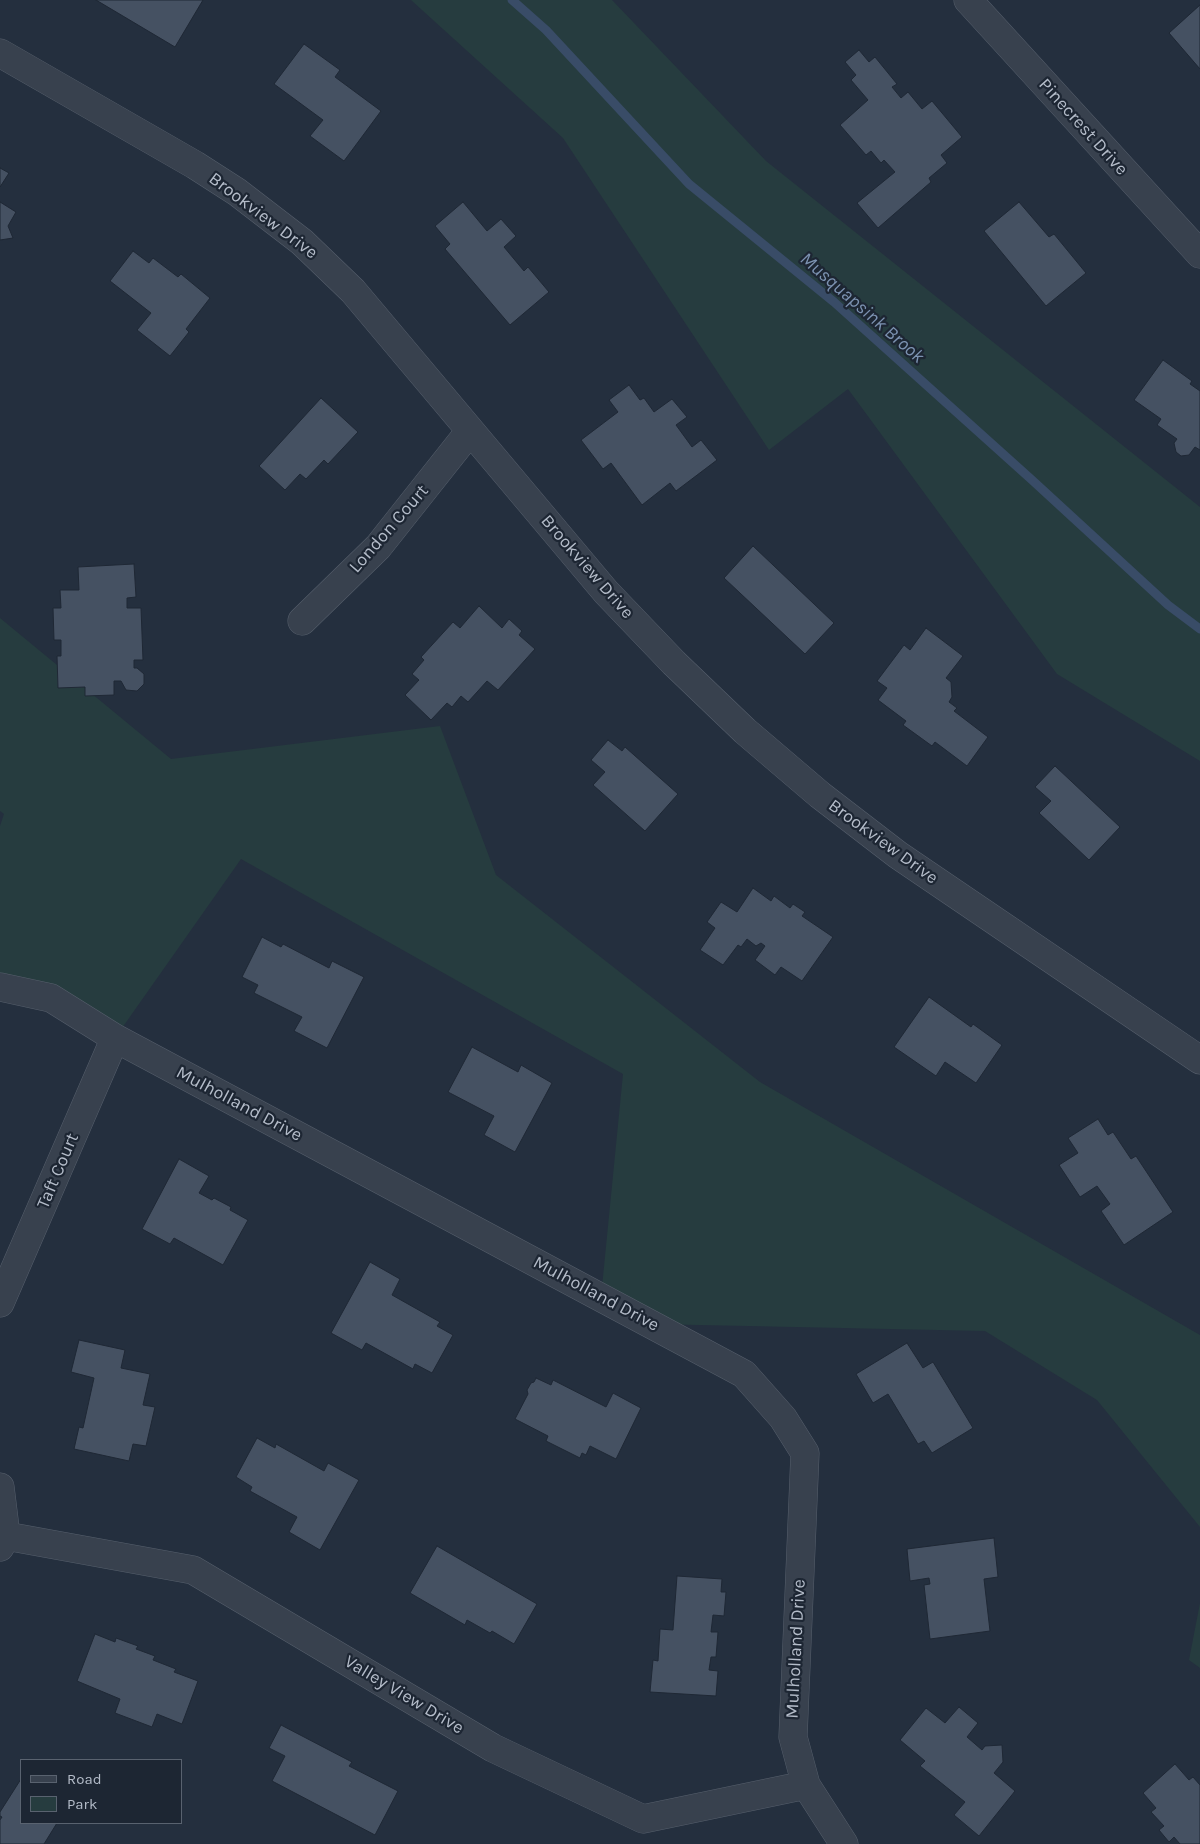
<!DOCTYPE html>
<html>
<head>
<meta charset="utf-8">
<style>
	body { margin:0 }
	#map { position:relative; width:1200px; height:1844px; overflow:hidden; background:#242f3e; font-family:Karla,sans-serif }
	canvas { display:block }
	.legend { position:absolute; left:20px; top:1759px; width:162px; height:65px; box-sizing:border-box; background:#1d2633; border:1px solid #59626f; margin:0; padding:6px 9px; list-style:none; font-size:15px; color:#b4bcc9 }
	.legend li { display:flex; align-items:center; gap:10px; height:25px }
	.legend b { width:25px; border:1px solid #59626f }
</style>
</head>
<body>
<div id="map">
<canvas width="1200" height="1844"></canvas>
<ul class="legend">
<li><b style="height:6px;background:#38414e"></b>Road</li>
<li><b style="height:14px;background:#263c3f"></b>Park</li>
</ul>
</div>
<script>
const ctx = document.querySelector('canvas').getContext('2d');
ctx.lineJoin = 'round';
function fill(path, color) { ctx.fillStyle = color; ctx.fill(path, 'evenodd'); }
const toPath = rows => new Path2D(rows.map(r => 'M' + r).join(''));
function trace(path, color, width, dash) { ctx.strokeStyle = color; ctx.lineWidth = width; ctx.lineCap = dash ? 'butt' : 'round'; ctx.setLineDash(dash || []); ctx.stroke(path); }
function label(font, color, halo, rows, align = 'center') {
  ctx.font = font + ' Karla,sans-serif'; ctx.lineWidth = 4.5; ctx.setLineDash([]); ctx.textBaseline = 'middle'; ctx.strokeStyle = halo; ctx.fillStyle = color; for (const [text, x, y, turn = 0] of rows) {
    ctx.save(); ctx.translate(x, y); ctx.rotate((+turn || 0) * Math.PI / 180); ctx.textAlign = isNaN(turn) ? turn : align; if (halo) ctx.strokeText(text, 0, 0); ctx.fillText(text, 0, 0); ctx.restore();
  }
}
fill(toPath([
	[411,0,612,0,766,161,1200,507,1200,761,1057,674,848,389,769,450,563,138],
	[0,618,171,759,440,726,496,875,760,1082,1200,1335,1200,1527,1097,1400,985,1331,652,1324,601,1297,623,1074,241,859,115,1038,0,987,0,826,4,814,0,811],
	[1200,1603,1200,1668,1189,1660]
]), '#263c3f');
trace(toPath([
	[512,0,546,30,689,184,834,302,1032,480,1168,605,1200,629]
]), '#394c67', 9);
const building = toPath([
	[96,0,203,0,175,47,96,0],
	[1200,5,1200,69,1169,33,1200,5],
	[304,44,340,70,335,77,381,111,344,161,310,136,323,120,274,84,304,44],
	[859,50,869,62,875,57,897,84,892,87,901,98,908,92,922,109,932,101,962,137,941,155,947,163,929,178,931,182,878,228,857,203,895,172,884,160,881,163,871,151,866,155,840,125,868,100,851,80,856,75,845,62,859,50],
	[0,168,9,173,0,187,0,168],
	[0,202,16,212,8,226,13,238,0,240,0,202],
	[463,202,487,231,501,219,516,236,504,247,524,271,528,267,549,292,510,325,445,249,450,244,435,226,463,202],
	[1019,202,1049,237,1054,234,1086,273,1046,306,984,231,1019,202],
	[133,251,149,263,153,258,178,277,181,274,210,298,186,329,189,332,170,356,137,330,151,313,110,281,133,251],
	[1163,360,1192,381,1190,384,1200,391,1200,450,1195,447,1189,455,1181,456,1176,452,1174,443,1177,439,1157,425,1161,419,1134,400,1163,360],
	[629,385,640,400,644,398,654,412,672,399,687,417,676,425,692,447,701,440,717,460,676,491,670,483,642,505,611,463,603,469,581,440,618,412,609,400,629,385],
	[321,398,358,432,328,464,324,460,306,479,300,474,285,490,259,466,321,398],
	[753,546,834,623,805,654,724,578,753,546],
	[134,564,136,597,127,598,127,608,141,608,143,660,134,660,134,668,137,668,144,674,144,684,137,691,126,690,121,681,114,681,114,695,85,696,85,687,58,688,57,656,61,656,61,640,54,640,53,608,61,608,60,590,79,590,78,567,134,564],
	[479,606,502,628,509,619,522,631,519,635,535,649,498,690,487,681,468,702,461,696,452,707,447,703,431,720,405,695,419,680,412,674,424,660,421,657,453,622,460,628,479,606],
	[926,628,963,656,946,678,951,682,952,697,949,702,957,708,954,711,988,737,967,766,935,742,932,746,903,725,906,721,878,700,887,688,877,681,904,645,910,650,926,628],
	[608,740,622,751,625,747,678,794,645,831,593,785,605,772,591,760,608,740],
	[1055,766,1120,827,1089,860,1039,813,1051,801,1035,787,1055,766],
	[753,888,771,901,774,896,790,908,793,904,805,912,802,916,833,937,802,981,781,967,775,975,755,960,765,946,761,943,756,946,747,939,741,947,738,945,723,965,700,950,715,928,707,922,721,902,737,912,753,888],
	[262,937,281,947,283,944,329,968,332,961,364,977,327,1048,294,1031,302,1017,254,993,258,985,242,977,262,937],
	[929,997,971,1027,973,1024,1002,1045,976,1083,945,1062,936,1076,894,1047,929,997],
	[472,1047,518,1072,521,1065,552,1083,515,1152,484,1135,494,1116,448,1092,472,1047],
	[1098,1119,1108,1135,1113,1132,1131,1159,1136,1156,1173,1212,1124,1245,1101,1211,1110,1204,1097,1186,1080,1197,1059,1165,1078,1153,1068,1138,1098,1119],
	[179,1159,209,1176,199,1193,212,1200,214,1198,231,1207,230,1210,248,1220,223,1265,174,1238,170,1244,142,1229,179,1159],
	[370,1262,400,1279,392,1295,440,1322,437,1326,453,1335,432,1373,415,1364,413,1369,366,1343,362,1350,331,1333,370,1262],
	[79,1340,125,1350,121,1368,150,1374,143,1405,155,1407,146,1446,133,1444,129,1461,74,1449,79,1427,83,1428,94,1378,71,1372,79,1340],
	[907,1343,923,1368,933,1362,973,1428,932,1453,924,1441,918,1444,888,1394,873,1403,856,1374,907,1343],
	[536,1378,551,1385,553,1380,606,1407,613,1393,641,1408,616,1459,590,1446,586,1455,582,1453,580,1458,546,1441,548,1436,515,1419,528,1394,527,1390,531,1383,534,1382,536,1378],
	[257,1438,275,1448,276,1444,324,1471,328,1463,359,1480,320,1550,289,1532,297,1517,250,1491,252,1487,236,1477,257,1438],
	[994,1538,998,1577,984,1579,990,1631,930,1639,924,1585,930,1584,929,1578,910,1581,907,1549,994,1538],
	[437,1546,537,1604,514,1644,492,1631,490,1633,467,1620,465,1625,410,1593,437,1546],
	[677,1576,722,1579,721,1592,726,1592,724,1616,713,1615,711,1632,718,1632,716,1657,711,1657,709,1670,718,1671,716,1696,650,1692,653,1660,658,1661,660,1629,673,1630,677,1576],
	[95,1634,115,1642,116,1638,138,1646,136,1649,155,1656,153,1660,176,1669,174,1672,198,1681,182,1724,157,1714,152,1727,115,1713,120,1699,77,1681,95,1634],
	[959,1707,978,1723,967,1737,982,1750,985,1746,1002,1745,1003,1762,994,1773,1015,1791,979,1836,954,1815,965,1802,920,1766,925,1761,900,1740,926,1708,945,1723,959,1707],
	[281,1725,352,1762,349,1766,398,1791,375,1835,272,1781,285,1756,269,1748,281,1725],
	[1175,1764,1189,1780,1193,1777,1200,1785,1200,1844,1180,1844,1174,1837,1169,1842,1159,1830,1164,1826,1151,1812,1156,1808,1143,1793,1175,1764],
	[21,1779,21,1823,57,1823,44,1844,0,1844,0,1820,2,1817,0,1816,0,1812,21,1779]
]);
fill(building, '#455162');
trace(building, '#1f2835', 1);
const minor = toPath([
	[968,0,1200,254],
	[0,53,195,165,237,192,302,242,353,291,606,592,674,663,745,731,820,795,898,855,1200,1060],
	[302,621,378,547,470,431],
	[0,987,51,998,115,1038,744,1374,783,1418,805,1453,793,1737,806,1785,844,1844],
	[0,1303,115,1038],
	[0,1487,6,1536,0,1547],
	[6,1536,193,1570,493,1748,643,1819,806,1785]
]);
trace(minor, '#565f6c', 29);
trace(minor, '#38414e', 28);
label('18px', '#b4bcc9', '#1d2633', [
	["Pinecrest Drive",1083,127,48],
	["Brookview Drive",263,216,37],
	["London Court",389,529,-49],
	["Brookview Drive",587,567,49],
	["Brookview Drive",883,842,36],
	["Mulholland Drive",239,1104,28],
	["Taft Court",58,1171,-67],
	["Mulholland Drive",596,1294,28],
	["Mulholland Drive",796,1649,-87],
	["Valley View Drive",404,1695,31]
]);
label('italic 19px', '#7c92b1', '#1d2633', [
	["Musquapsink Brook",862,308,41]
]);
</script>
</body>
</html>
